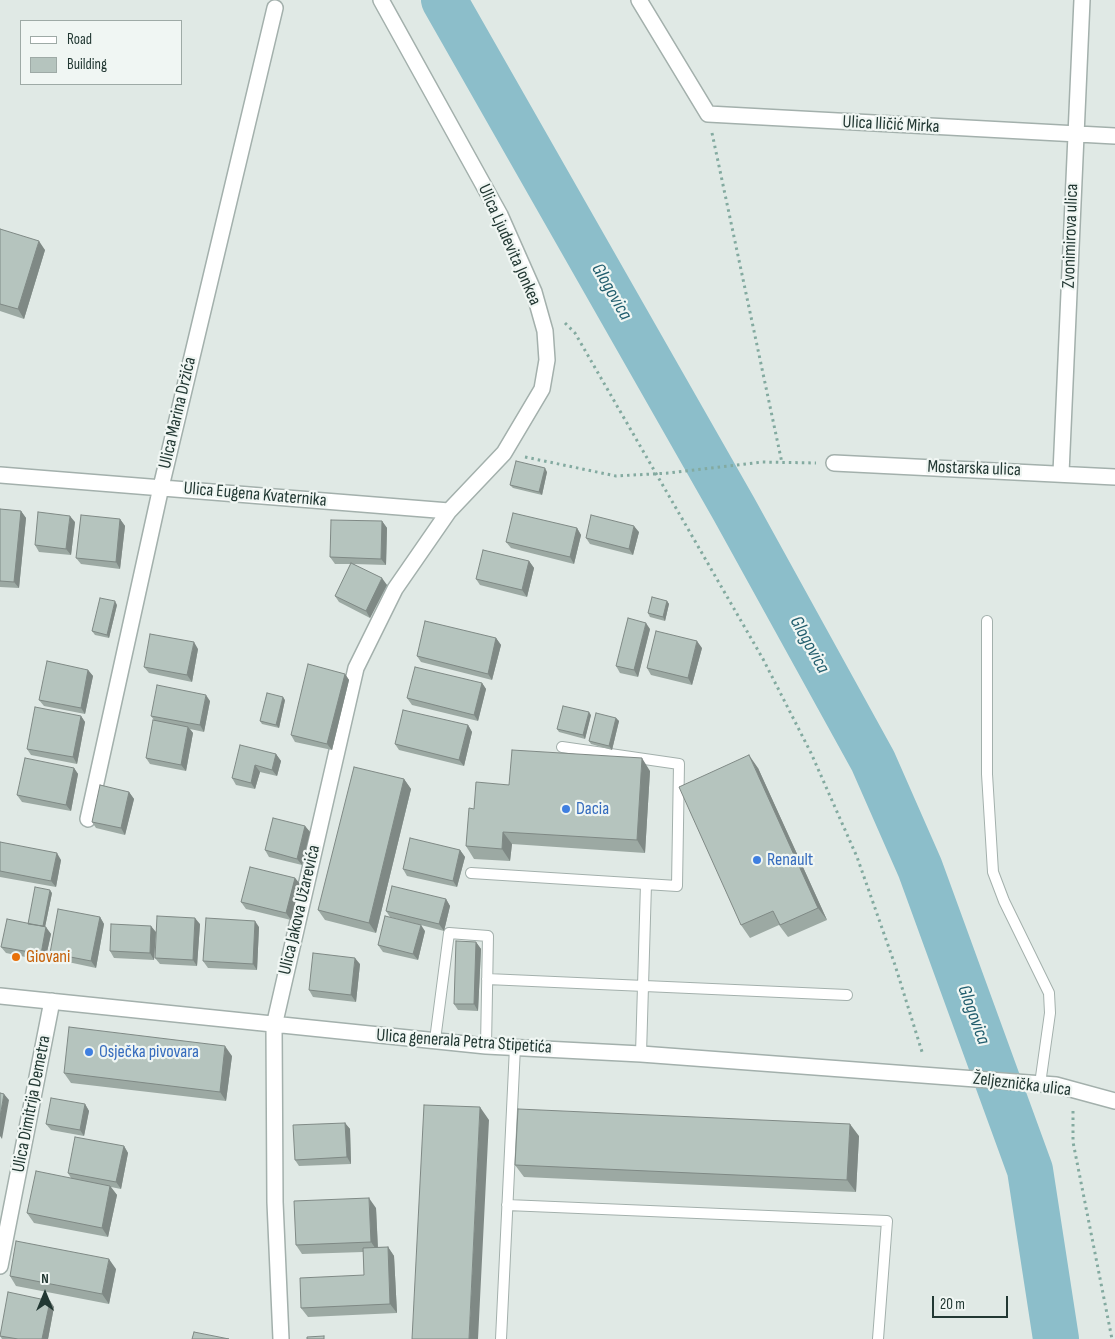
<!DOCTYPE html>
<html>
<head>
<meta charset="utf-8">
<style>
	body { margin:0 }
	#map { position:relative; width:1115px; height:1339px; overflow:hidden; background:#e0e9e5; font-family:"Sofia Sans Condensed",sans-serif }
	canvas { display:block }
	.legend { position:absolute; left:20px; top:20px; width:162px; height:65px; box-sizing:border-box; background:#f0f6f3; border:1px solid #9eaaa6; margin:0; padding:6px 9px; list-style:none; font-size:15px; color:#223833 }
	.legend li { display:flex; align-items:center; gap:10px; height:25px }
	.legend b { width:25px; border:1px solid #9eaaa6 }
	.north { position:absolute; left:20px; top:1269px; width:50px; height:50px; -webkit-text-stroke:4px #f0f6f3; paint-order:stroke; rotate:0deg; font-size:14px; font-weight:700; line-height:20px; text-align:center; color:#223833 }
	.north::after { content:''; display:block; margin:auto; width:18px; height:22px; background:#223833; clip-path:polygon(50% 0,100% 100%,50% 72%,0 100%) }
	.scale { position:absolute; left:932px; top:1296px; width:76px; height:22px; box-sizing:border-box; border:2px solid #223833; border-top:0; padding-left:6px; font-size:15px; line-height:18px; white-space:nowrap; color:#223833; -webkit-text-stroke:4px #f0f6f3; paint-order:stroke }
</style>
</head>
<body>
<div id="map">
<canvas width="1115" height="1339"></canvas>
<ul class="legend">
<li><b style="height:6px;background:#fff"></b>Road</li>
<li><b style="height:14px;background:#b5c4be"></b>Building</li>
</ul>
<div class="north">N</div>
<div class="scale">20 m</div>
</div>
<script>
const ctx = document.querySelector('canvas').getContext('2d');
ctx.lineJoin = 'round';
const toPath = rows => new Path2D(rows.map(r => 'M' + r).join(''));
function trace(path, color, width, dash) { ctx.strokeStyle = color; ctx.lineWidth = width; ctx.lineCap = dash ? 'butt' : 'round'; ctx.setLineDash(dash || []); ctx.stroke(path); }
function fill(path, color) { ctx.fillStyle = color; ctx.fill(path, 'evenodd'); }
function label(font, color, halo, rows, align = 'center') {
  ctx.font = font + ' "Sofia Sans Condensed",sans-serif'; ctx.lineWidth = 4.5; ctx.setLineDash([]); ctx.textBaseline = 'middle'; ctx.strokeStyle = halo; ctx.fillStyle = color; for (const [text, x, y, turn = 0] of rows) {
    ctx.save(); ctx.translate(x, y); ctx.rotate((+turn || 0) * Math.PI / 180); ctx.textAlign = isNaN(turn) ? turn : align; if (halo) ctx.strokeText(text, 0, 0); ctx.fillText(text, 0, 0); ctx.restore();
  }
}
trace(toPath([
	[444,0,734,509,873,761,920,868,1030,1170,1056,1339]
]), '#8cbeca', 46);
const lane = toPath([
	[987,621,987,774,993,872,1004,901,1049,993,1050,1013,1040,1084],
	[471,873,677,886,679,764,562,747],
	[487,979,847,995],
	[435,1040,449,933,488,936,486,1046],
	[641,1054,646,884],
	[507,1205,887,1221,878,1339],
	[501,1339,515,1047]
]);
const street = toPath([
	[639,0,708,114,1115,136],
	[834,463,1115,477],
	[1061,473,1082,0],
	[0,475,449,511],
	[88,819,161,487,275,8],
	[0,996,486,1046,641,1054,1056,1085,1115,1101],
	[0,1266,52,1001],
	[281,1339,275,1202,274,1026,356,668,395,589,449,511,504,453,542,389,547,360,545,331,534,292,500,215,381,0]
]);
trace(lane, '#a3b0ac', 12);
trace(street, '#a3b0ac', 18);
trace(toPath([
	[712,133,782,463],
	[565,323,575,333,763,659,811,753,857,857,895,965,923,1055],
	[525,457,616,476,669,473,762,462,816,463],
	[1073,1111,1073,1142,1112,1339]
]), '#83aaa0', 3, [2.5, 4]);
trace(lane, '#fff', 10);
trace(street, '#fff', 15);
fill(toPath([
	[0,229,45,250,24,319,0,311],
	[547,472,542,495,513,488,510,485],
	[0,509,21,511,26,518,19,588,0,587],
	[120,519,125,526,120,569,81,564,76,558],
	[382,521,387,528,386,565,354,564,387,585,370,618,339,602,335,596,351,564,335,564,330,557],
	[75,522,71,555,39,552,35,545],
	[577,528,581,535,574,564,511,548,506,542],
	[639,532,633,555,590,544,586,538],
	[529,561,534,568,527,597,480,585,476,579],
	[667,601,669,604,665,621,650,617,648,613],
	[117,605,109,638,95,635,92,631],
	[650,629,638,677,620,673,616,666],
	[496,638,501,645,492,680,421,662,417,656],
	[702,648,692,685,651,675,647,668],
	[198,649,192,682,149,673,144,667],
	[88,670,93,676,85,714,44,706,39,700],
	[345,674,349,680,332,750,295,742,291,735],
	[482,683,486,689,478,721,412,705,407,698],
	[285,700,279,728,262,724,260,721],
	[210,701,204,732,190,729,193,733,186,771,150,764,146,758,154,720,151,716],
	[591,715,585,739,559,732,557,729],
	[81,716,85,722,77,764,31,755,27,749],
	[616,718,619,721,612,750,591,744,589,741],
	[468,725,472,732,464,766,399,750,395,744],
	[276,754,281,761,277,776,260,772,255,789,236,785,232,778],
	[74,768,78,774,71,811,22,802,17,795],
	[758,768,827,920,788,937,779,925,750,938,741,925],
	[650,771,645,853,512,844,510,861,474,859,466,846,474,809,509,785],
	[404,779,411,789,376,933,325,920,318,910],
	[129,792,134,799,125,835,96,828,92,822],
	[305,826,310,832,302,865,269,857,265,850],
	[0,842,61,860,56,887,0,877],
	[460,850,465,857,457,887,407,876,403,869],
	[295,878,300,884,291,920,246,909,241,902],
	[52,893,45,927,51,934,45,961,6,953,1,947,28,924],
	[446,899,450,906,444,931,390,917,386,911],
	[100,917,104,924,96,968,54,959,50,953],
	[200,924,197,966,160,964,155,958],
	[259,927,257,970,208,968,203,961],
	[425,931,418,960,383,952,378,945],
	[156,932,154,960,114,958,110,951],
	[476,942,481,949,478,1011,458,1010,454,1004],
	[360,964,356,1002,313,997,309,990],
	[232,1056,226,1101,71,1083,64,1073],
	[85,1104,89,1111,84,1136,51,1130,46,1124],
	[345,1123,350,1129,351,1164,299,1166,295,1160],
	[859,1136,856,1192,524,1177,515,1165],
	[124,1146,128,1153,121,1189,111,1187,117,1195,108,1237,34,1223,27,1213,71,1178,68,1173],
	[376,1208,378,1247,388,1247,394,1256,397,1313,308,1317,301,1308,364,1275,363,1252,302,1254,296,1245],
	[116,1269,109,1304,16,1286,10,1276],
	[50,1301,54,1307,48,1339,2,1339,0,1336,0,1334]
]), '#9ca9a3');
fill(toPath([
	[39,241,45,250,24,319,18,309],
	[545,468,547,472,542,495,539,492],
	[21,511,26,518,19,588,14,582],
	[70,516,75,522,71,555,66,549],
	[120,519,125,526,120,569,116,562],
	[382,521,387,528,386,565,381,559],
	[634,526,639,532,633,555,629,549],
	[577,528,581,535,574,564,570,557],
	[529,561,534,568,527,597,522,590],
	[382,578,387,585,370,618,366,611],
	[115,601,117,605,109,638,107,635],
	[667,601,669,604,665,621,663,617],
	[646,623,650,629,638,677,634,670],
	[496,638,501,645,492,680,488,674],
	[697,641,702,648,692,685,688,678],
	[194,642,198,649,192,682,187,675],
	[88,670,93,676,85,714,81,708],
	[345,674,349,680,332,750,327,744],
	[482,683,486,689,478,721,474,715],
	[206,695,210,701,204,732,200,725],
	[283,697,285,700,279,728,276,725],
	[589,712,591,715,585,739,583,735],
	[81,716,85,722,77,764,73,757],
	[616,718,619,721,612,750,609,746],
	[468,725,472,732,464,766,459,760],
	[188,727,193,733,186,771,181,765],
	[276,754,281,761,277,776,272,770],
	[749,755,758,768,827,920,818,908],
	[642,758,650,771,645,853,637,840],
	[255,765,260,772,255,789,251,783],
	[74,768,78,774,71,811,66,805],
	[404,779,411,789,376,933,369,923],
	[129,792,134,799,125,835,121,828],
	[305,826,310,832,302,865,297,859],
	[503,832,512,844,510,861,502,849],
	[460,850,465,857,457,887,453,881],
	[57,853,61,860,56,887,51,881],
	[295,878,300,884,291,920,286,913],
	[50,890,52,893,44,932,42,929],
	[446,899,450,906,444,931,439,924],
	[100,917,104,924,96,968,91,961],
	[195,918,200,924,197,966,193,960],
	[255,921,259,927,257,970,253,964],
	[421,925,425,931,418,960,413,954],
	[151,926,156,932,154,960,150,953],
	[46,927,51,934,45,961,41,954],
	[476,942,481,949,478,1011,474,1004],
	[355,958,360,964,356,1002,351,995],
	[225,1046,232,1056,226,1101,220,1092],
	[4,1094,9,1100,2,1139,0,1136,0,1117],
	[85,1104,89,1111,84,1136,80,1130],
	[480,1107,489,1120,478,1339,469,1339],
	[345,1123,350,1129,351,1164,347,1157],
	[850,1124,859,1136,856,1192,847,1180],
	[124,1146,128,1153,121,1189,116,1182],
	[110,1186,117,1195,108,1237,102,1228],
	[369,1198,376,1208,378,1252,371,1242],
	[388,1247,394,1256,397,1313,390,1304],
	[109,1259,116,1269,109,1304,102,1294],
	[50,1301,54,1307,48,1339,42,1339]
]), '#7f8985');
const building = toPath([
	[0,229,39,241,18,309,0,304,0,229],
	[516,461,545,468,539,492,510,485,516,461],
	[0,509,21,511,14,582,0,581,0,509],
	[38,512,70,516,66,549,35,545,38,512],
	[513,513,577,528,570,557,506,542,513,513],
	[81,515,120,519,116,562,76,558,81,515],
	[591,515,634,526,629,549,586,538,591,515],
	[331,520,382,521,381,559,330,557,331,520],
	[483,550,529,561,522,590,476,579,483,550],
	[351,563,382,578,366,611,335,596,351,563],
	[652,597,667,601,663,617,648,613,652,597],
	[100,598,115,601,107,635,92,631,100,598],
	[628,618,646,623,634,670,616,666,628,618],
	[425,621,496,638,488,674,417,656,425,621],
	[656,631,697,641,688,678,647,668,656,631],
	[150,634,194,642,187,675,144,667,150,634],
	[47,661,88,670,81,708,39,700,47,661],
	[308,664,345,674,327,744,291,735,308,664],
	[415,667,482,683,474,715,407,698,415,667],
	[157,685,206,695,200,725,151,716,157,685],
	[267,693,283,697,276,725,260,721,267,693],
	[563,706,589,712,583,735,557,729,563,706],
	[35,707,81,716,73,757,27,749,35,707],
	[403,710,468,725,459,760,395,744,403,710],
	[596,713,616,718,609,746,589,741,596,713],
	[153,720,188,727,181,765,146,758,153,720],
	[240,745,276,754,272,770,255,765,251,783,232,778,240,745],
	[512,750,642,758,637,840,503,832,502,849,466,846,469,808,474,809,476,782,509,785,512,750],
	[749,755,818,908,780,925,773,911,741,925,679,787,749,755],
	[25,758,74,768,66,805,17,795,25,758],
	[354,767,404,779,369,923,318,910,354,767],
	[100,785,129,792,121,828,92,822,100,785],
	[273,818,305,826,297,859,265,850,273,818],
	[410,838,460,850,453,881,403,869,410,838],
	[0,842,57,853,51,881,0,871,0,842],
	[250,867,295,878,286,913,241,902,250,867],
	[392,886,446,899,439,924,386,911,392,886],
	[35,887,50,890,43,926,28,924,35,887],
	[58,909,100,917,91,961,50,953,58,909],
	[157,916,195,918,193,960,155,958,157,916],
	[385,916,421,925,413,954,378,945,385,916],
	[206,918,255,921,253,964,203,961,206,918],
	[7,919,46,927,41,954,1,947,7,919],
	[111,924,151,926,150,953,110,951,111,924],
	[456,941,476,942,474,1004,454,1004,456,941],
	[313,953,355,958,351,995,309,990,313,953],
	[69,1027,225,1046,220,1092,64,1073,69,1027],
	[0,1093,4,1094,0,1117,0,1093],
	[51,1098,85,1104,80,1130,46,1124,51,1098],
	[424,1105,480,1107,469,1339,412,1339,424,1105],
	[518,1109,850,1124,847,1180,515,1165,518,1109],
	[345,1123,347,1157,295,1160,293,1125,345,1123],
	[75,1137,124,1146,116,1182,68,1173,75,1137],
	[36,1171,110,1186,102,1228,27,1213,36,1171],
	[369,1198,371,1242,296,1245,294,1201,369,1198],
	[16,1241,109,1259,102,1294,10,1276,16,1241],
	[388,1247,390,1304,301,1308,300,1278,364,1275,363,1248,388,1247],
	[8,1292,50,1301,42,1339,18,1339,0,1336,8,1292],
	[194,1332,229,1339,192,1339,194,1332],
	[324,1336,324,1339,307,1339,307,1337,324,1336]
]);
fill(building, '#b5c4be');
trace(building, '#7f8985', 1);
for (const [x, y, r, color] of [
	[566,809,5,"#3f7fe0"],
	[757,860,5,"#3f7fe0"],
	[16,957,5,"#e8710a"],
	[89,1052,5,"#3f7fe0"]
]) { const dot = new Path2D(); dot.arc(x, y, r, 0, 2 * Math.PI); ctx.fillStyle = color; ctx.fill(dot); trace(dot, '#f0f6f3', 2); }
label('18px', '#223833', '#f0f6f3', [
	["Ulica Iličić Mirka",891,125,3],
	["Zvonimirova ulica",1071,236,-88],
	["Ulica Ljudevita Jonkea",509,245,66],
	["Ulica Marina Držića",178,413,-77],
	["Mostarska ulica",974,469,2],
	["Ulica Eugena Kvaternika",255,495,5],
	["Ulica Jakova Užarevića",300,910,-77],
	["Ulica generala Petra Stipetića",464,1042,4],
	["Željeznička ulica",1022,1085,7],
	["Ulica Dimitrija Demetra",32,1104,-79]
]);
label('18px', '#366cbe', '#f0f6f3', [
	["Dacia",576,809],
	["Renault",767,860],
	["Osječka pivovara",99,1052]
], 'left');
label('18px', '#c56008', '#f0f6f3', [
	["Giovani",26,957]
], 'left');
label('italic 19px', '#225e6e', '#f0f6f3', [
	["Glogovica",611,292,60],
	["Glogovica",809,645,61],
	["Glogovica",973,1015,70]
]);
</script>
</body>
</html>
